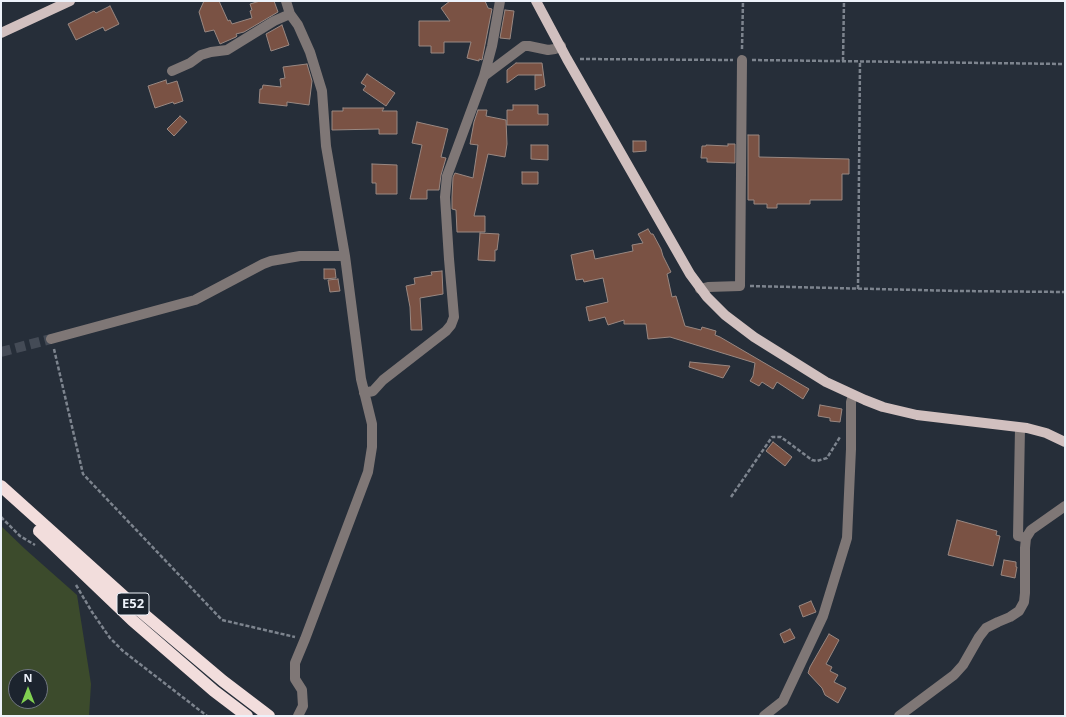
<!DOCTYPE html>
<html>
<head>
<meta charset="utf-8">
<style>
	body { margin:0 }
	#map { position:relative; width:1066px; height:717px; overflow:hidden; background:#262e39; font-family:"Open Sans",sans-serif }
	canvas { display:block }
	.frame { position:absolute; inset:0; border:2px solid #edf2fa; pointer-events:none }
	.north { position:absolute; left:8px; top:669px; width:40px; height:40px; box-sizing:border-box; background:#1c242e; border:1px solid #707680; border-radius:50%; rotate:0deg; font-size:11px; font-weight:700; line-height:16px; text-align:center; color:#edf2fa }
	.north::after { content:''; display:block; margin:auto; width:14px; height:18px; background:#80d051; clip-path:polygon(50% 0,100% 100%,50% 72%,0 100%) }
</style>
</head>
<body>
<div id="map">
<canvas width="1066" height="717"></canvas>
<div class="frame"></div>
<div class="north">N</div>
</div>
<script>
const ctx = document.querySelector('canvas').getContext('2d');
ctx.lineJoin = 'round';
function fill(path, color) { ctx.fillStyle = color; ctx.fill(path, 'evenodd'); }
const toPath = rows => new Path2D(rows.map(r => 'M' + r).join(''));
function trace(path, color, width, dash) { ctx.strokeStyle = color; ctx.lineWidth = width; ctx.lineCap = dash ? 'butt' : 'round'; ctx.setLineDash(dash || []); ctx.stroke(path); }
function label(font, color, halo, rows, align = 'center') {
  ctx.font = font + ' "Open Sans",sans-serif'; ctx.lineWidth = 3.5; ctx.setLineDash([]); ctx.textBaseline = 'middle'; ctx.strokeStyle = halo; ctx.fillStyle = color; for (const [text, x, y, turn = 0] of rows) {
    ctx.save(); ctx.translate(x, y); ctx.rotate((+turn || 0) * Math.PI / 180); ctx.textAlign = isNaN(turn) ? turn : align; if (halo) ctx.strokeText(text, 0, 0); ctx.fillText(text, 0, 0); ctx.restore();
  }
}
fill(toPath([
	[1,526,25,549,77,595,91,684,89,716,1,716],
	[16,677,40,677,40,701,16,701]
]), '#3c4b2c');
const building = toPath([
	[204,1,219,1,228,21,230,20,232,24,252,18,250,11,252,10,250,4,260,1,274,1,278,12,244,32,236,34,237,36,236,37,220,44,214,30,205,32,199,12,204,1],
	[450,1,485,1,488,8,492,9,482,60,479,59,479,61,467,58,471,42,444,42,444,53,431,53,431,46,419,46,419,21,450,21,441,8,450,1],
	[110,6,119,24,105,31,103,27,76,40,68,24,94,11,96,13,110,6],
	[505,10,514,11,510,39,500,38,505,10],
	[282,25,289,45,271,51,266,34,282,25],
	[516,63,542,63,545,86,535,90,535,75,542,75,518,75,507,83,507,70,516,63],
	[307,64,312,81,309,105,287,102,287,106,259,103,260,89,262,89,263,85,281,87,280,79,285,78,283,67,307,64],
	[367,74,395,93,386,106,363,90,366,86,361,83,367,74],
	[166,80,167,84,177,81,183,101,174,104,173,102,155,108,148,86,166,80],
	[513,105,538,105,538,114,548,114,548,125,507,125,507,110,513,110,513,105],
	[343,108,384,108,382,111,397,111,397,134,379,134,379,129,332,130,332,111,343,111,343,108],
	[478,110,487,110,486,116,506,120,507,144,505,157,488,154,474,216,485,216,485,232,457,232,456,210,452,209,452,197,453,177,455,173,473,178,478,145,470,144,474,122,478,110],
	[180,116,187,122,174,136,167,129,180,116],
	[417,122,448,129,441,157,446,158,441,175,439,190,427,190,427,199,410,199,422,145,412,143,417,122],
	[748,135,759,135,759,157,849,159,849,174,842,174,842,200,810,200,810,204,777,204,777,208,767,208,767,204,754,204,754,200,748,200,748,135],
	[633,141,646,141,646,151,633,152,633,141],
	[728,144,735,144,735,163,707,162,707,158,701,158,702,146,706,146,706,145,728,146,728,144],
	[531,145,548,145,548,160,531,159,531,145],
	[372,164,397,165,397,194,376,194,376,183,372,183,372,164],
	[522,172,538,172,538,184,522,184,522,172],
	[648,229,651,234,653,234,661,249,663,256,671,272,667,274,672,297,676,296,685,326,701,330,702,327,716,331,715,335,720,337,761,361,809,389,803,399,777,382,773,389,762,382,759,386,750,381,753,376,755,363,670,337,648,339,646,324,624,324,624,320,608,325,605,317,589,321,586,307,608,302,603,278,584,282,583,279,576,280,571,255,593,250,595,259,633,251,632,245,643,243,638,234,648,229],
	[480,233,499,234,497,250,495,250,495,261,478,260,480,233],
	[324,269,335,269,336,278,324,279,324,269],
	[442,271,443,294,420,298,422,330,411,330,410,307,406,286,415,284,414,278,432,275,431,272,442,271],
	[338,279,340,291,330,292,328,280,338,279],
	[690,362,730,366,723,378,689,367,690,362],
	[820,405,842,409,840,422,830,421,830,418,818,416,820,405],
	[773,442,792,457,785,466,766,451,773,442],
	[957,520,997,531,996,535,1000,536,993,566,948,555,957,520],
	[1004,560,1016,562,1016,567,1017,567,1015,578,1001,575,1004,560],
	[811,601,816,612,803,617,799,606,811,601],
	[790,629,795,638,784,643,780,634,790,629],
	[829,634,839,640,826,664,832,667,830,671,838,675,834,682,846,688,838,703,825,695,822,688,808,673,810,667,829,634]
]);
fill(building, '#7a5244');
trace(building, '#998882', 1);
trace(toPath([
	[1,352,51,339]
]), '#444b56', 10, [10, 5]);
trace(toPath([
	[742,49,743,1],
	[580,59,733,60],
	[752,60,1065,64],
	[843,61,844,1],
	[750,286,959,291,1065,292],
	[858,289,860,61],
	[54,349,83,474,222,620,295,637],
	[731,497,772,437,781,437,812,460,817,461,827,458,840,437],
	[1,517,20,536,35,545],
	[76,585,92,612,110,638,123,651,207,716]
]), '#7d848e', 2.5, [4, 2]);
trace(toPath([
	[286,1,290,14,298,25,310,52,322,91,326,146,345,256,361,379,372,424,372,447,368,472,305,639,295,663,295,679,302,690,303,706,298,716],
	[172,71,190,63,201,55,211,52,227,50,274,21,290,14],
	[484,76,524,46,529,46,548,50,555,49,561,46],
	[700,289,708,287,740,286,742,60],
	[51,339,195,300,263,264,271,261,300,256,345,256],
	[364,393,373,391,383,380,446,331,451,325,454,317,449,259,445,197,447,176,484,76,492,46,500,1],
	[1020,428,1018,536,1026,538],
	[764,716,783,701,823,616,847,538,851,449,851,402,853,395],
	[899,716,954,675,963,665,979,637,986,628,998,622,1010,617,1019,611,1024,602,1025,593,1025,548,1026,538,1031,530,1065,506]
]), '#7f7776', 10);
trace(toPath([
	[536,1,567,59,690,274,707,297,725,315,754,337,826,382,865,400,883,407,917,415,1027,428,1046,433,1065,442],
	[1,33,70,1]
]), '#d1c0bf', 10);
trace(toPath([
	[1,486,139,610,223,681,269,716],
	[39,531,132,620,214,691,247,716]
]), '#f2dddc', 12);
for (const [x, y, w] of [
	[133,604,32]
]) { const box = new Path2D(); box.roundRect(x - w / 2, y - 11, w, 22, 3); ctx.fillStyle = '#1c242e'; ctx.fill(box); trace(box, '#edf2fa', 1); }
label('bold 13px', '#edf2fa', null, [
	["E52",133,604]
]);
</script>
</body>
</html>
